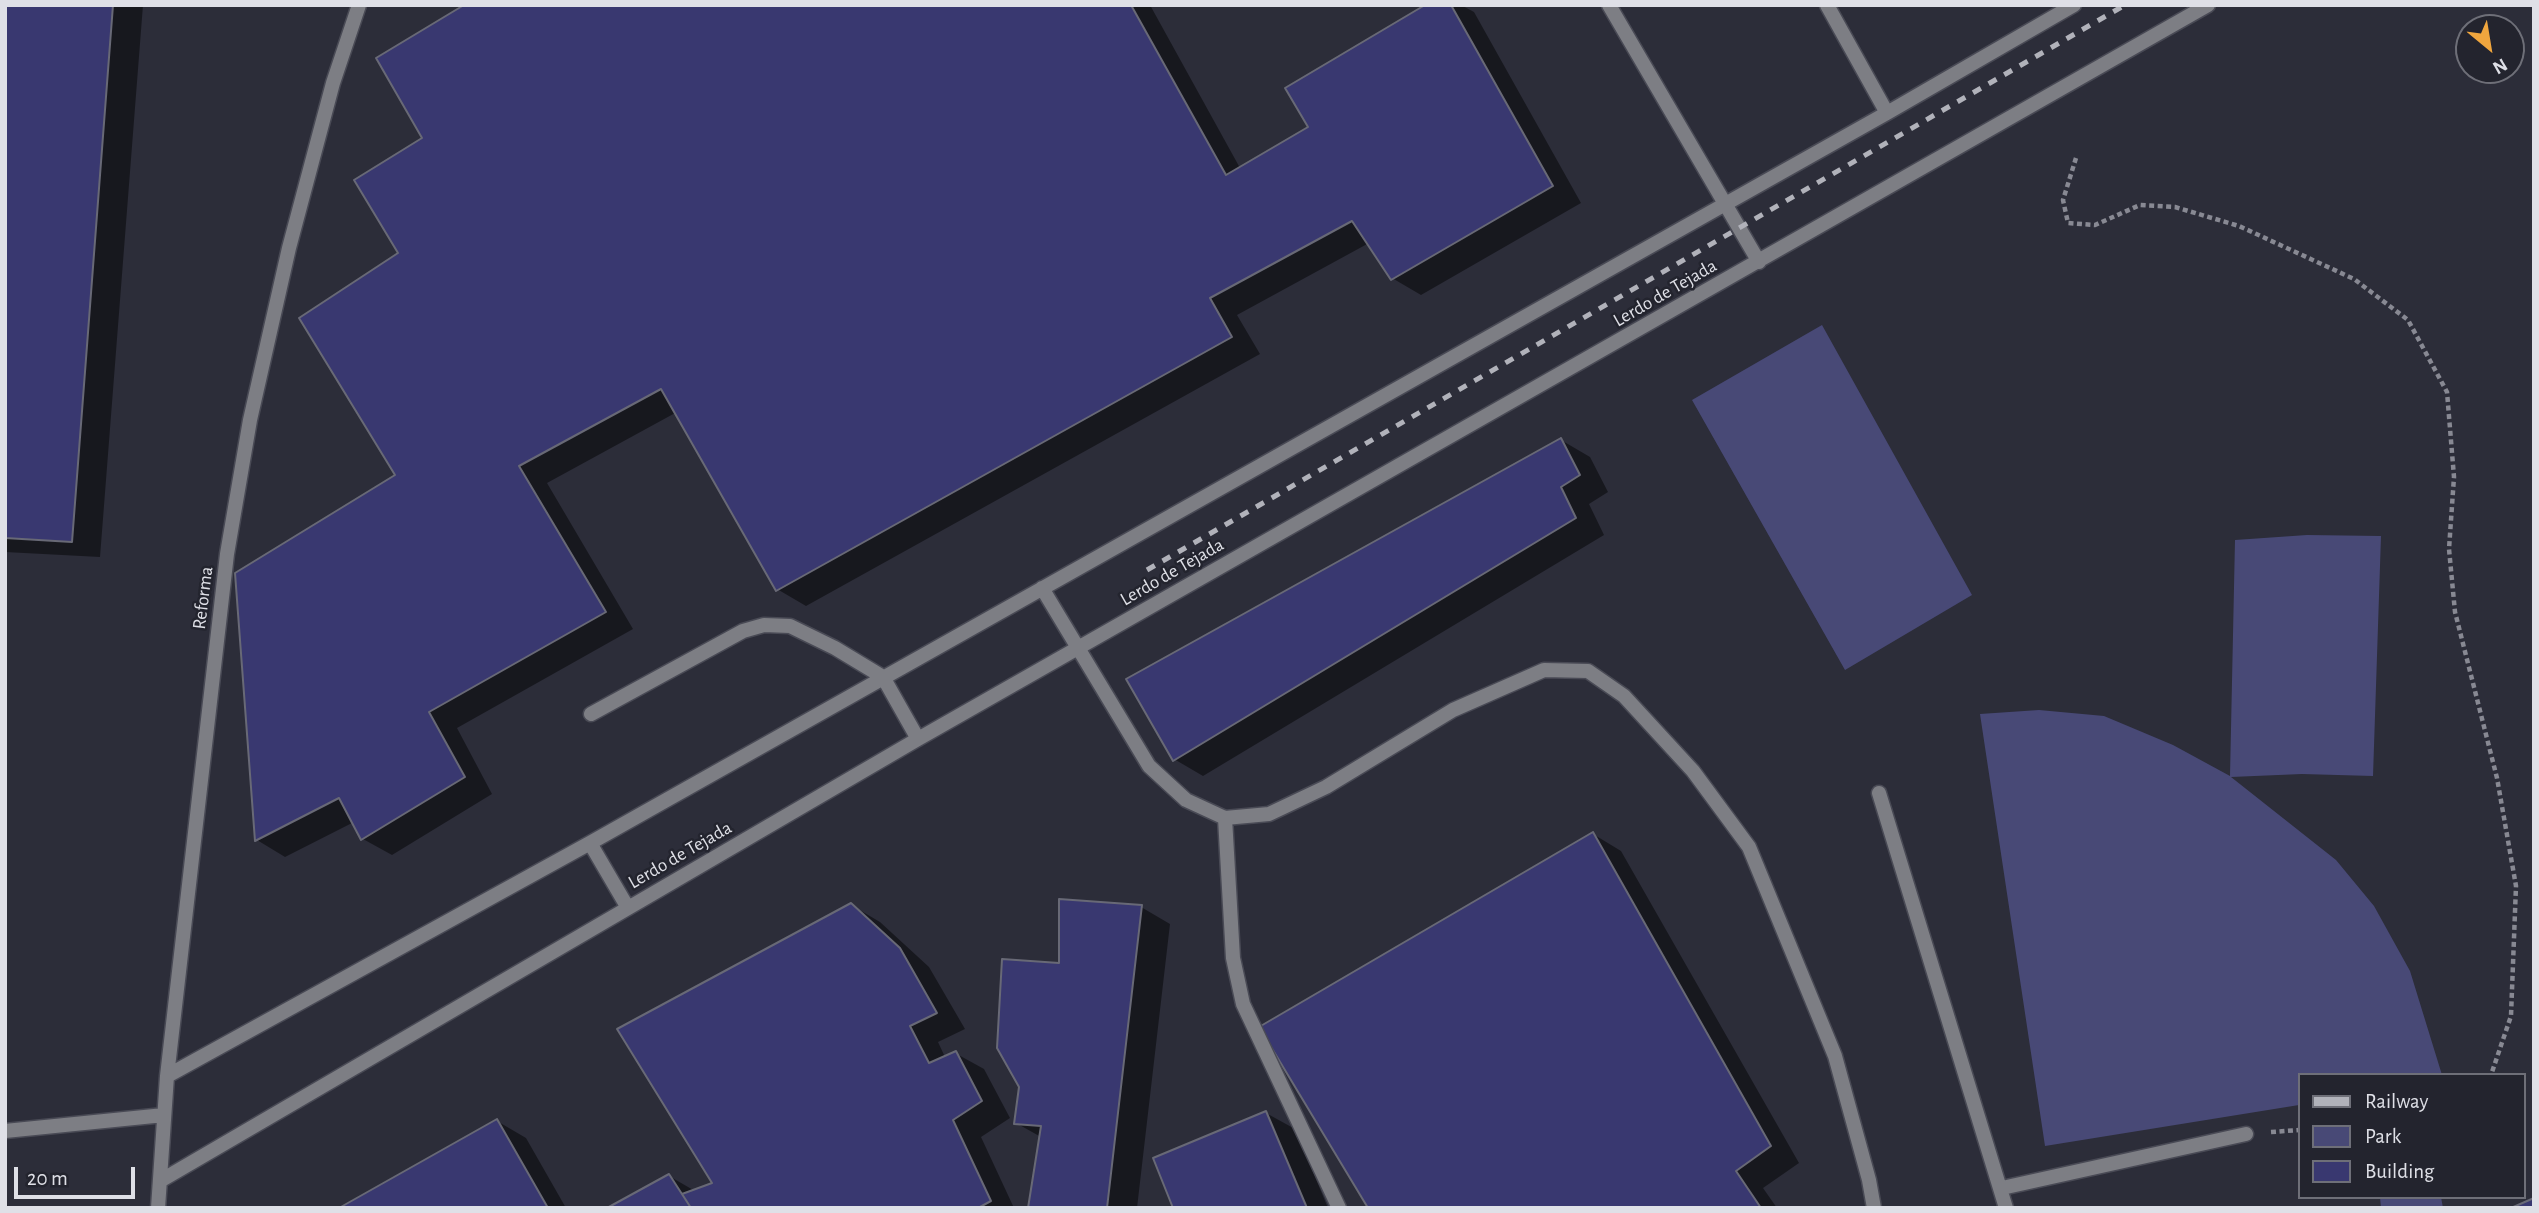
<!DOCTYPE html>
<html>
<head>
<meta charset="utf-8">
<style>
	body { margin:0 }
	#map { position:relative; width:2539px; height:1213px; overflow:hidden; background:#2c2d39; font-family:"Alegreya Sans",sans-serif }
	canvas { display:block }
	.frame { position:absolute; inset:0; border:7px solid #dfe0e7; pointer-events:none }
	.legend { position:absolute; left:2298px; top:1073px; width:228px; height:126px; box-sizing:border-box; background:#23242e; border:2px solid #6e6f78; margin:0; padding:9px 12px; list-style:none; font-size:21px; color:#dfe0e7 }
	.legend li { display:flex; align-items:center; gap:14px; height:35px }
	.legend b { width:35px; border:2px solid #6e6f78 }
	.north { position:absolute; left:2455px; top:14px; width:70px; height:70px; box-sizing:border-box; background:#23242e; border:2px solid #6e6f78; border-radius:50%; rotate:150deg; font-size:19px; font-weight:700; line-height:28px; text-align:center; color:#dfe0e7 }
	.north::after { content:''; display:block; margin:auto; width:24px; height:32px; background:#f0a63e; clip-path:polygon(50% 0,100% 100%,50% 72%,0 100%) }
	.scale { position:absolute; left:14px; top:1167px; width:121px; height:32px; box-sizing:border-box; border:4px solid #dfe0e7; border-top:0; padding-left:9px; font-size:21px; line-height:24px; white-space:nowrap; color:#dfe0e7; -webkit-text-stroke:5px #23242e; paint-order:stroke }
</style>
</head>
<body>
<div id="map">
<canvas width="2539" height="1213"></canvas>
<div class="frame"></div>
<ul class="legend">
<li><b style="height:9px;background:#b1b2ba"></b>Railway</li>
<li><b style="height:19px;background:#484976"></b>Park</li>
<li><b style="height:19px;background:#393870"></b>Building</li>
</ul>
<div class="north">N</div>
<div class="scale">20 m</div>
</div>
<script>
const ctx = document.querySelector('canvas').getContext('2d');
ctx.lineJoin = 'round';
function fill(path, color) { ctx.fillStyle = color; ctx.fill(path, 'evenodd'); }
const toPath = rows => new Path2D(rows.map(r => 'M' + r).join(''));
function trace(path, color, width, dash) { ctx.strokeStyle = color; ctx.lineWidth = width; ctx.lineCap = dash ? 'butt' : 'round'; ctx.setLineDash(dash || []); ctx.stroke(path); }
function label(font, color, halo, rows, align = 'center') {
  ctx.font = font + ' "Alegreya Sans",sans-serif'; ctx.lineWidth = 5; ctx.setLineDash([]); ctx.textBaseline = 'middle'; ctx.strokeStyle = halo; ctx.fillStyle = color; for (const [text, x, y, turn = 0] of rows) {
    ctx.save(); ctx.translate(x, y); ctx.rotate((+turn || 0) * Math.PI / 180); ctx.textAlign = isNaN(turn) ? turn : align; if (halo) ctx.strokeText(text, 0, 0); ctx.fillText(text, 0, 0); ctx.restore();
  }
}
fill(toPath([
	[1822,325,1972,595,1845,670,1692,400],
	[2307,535,2381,536,2373,776,2302,774,2231,777,2336,860,2374,906,2410,971,2442,1075,2299,1075,2299,1105,2045,1146,1980,714,2039,710,2104,716,2173,745,2230,776,2235,540],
	[2380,1197,2441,1197,2443,1208,2381,1208]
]), '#484976');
fill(toPath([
	[5,5,143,5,100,557,5,552],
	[467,5,1150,5,1240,168,1310,128,1429,5,1461,5,1474,12,1581,203,1421,295,1392,278,1369,243,1237,315,1260,354,806,606,777,589,677,412,547,483,633,629,457,728,492,794,392,855,363,839,354,822,285,857,257,840,237,574,398,476,401,253,425,139],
	[1561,440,1590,457,1608,492,1589,504,1604,535,1203,776,1174,759],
	[1593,834,1621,851,1799,1163,1763,1188,1777,1208,1370,1208],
	[851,905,880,922,929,967,965,1029,938,1042,945,1057,955,1053,984,1069,1010,1118,981,1137,1014,1208,611,1208,669,1176,695,1191,714,1184],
	[1141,907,1170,924,1137,1208,1030,1208,1041,1137,1016,1123,1061,965],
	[1266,1113,1295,1129,1328,1208,1175,1208],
	[497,1121,526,1138,566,1208,343,1208]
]), '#0007');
const building = toPath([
	[5,5,113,5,72,542,5,538,5,5],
	[464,5,1131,5,1226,175,1308,127,1285,88,1425,5,1451,5,1553,186,1391,280,1352,221,1210,298,1232,337,776,591,661,389,519,466,606,612,429,712,465,777,361,840,339,798,255,841,235,573,395,475,299,318,398,253,354,180,422,138,376,58,464,5],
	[1561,438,1580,475,1561,487,1576,518,1173,761,1126,679,1561,438],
	[1593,832,1771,1146,1736,1171,1761,1208,1368,1208,1259,1027,1593,832],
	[1059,899,1142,905,1107,1208,1028,1208,1041,1126,1014,1124,1019,1087,997,1048,1002,959,1059,963,1059,899],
	[851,903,900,948,937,1013,910,1026,929,1063,956,1051,982,1101,953,1120,991,1201,978,1208,691,1208,682,1194,712,1183,617,1029,851,903],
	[1266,1111,1307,1208,1173,1208,1153,1158,1266,1111],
	[497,1119,548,1208,339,1208,497,1119],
	[669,1174,691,1208,607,1208,669,1174],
	[2534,1198,2534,1208,2511,1208,2534,1198]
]);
fill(building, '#393870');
trace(building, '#686976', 2);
const lane = toPath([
	[1609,5,1759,262],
	[1827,5,1887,113],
	[1042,588,1149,766,1186,800,1225,818,1269,814,1326,787,1453,710,1544,670,1588,671,1624,696,1693,771,1749,847,1835,1056,1869,1180,1874,1208],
	[591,714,743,631,764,625,790,626,835,648,883,677,918,739],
	[1879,793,2006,1208],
	[1225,818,1233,958,1243,1004,1339,1208],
	[590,843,628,908],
	[167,1076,590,843,1887,113,2074,5],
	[5,1131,164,1115],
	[160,1181,918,739,2208,5],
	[2002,1188,2246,1134],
	[158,1208,167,1076,227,554,250,420,289,248,333,83,359,5]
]);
trace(lane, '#494a55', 17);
trace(toPath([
	[2076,158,2063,200,2068,223,2095,225,2140,205,2175,207,2239,226,2354,279,2408,320,2447,392,2454,477,2449,549,2455,612,2497,778,2516,886,2511,1016,2491,1075],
	[2271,1132,2299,1130]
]), '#888993', 4.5, [5, 3.5]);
trace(lane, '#7d7e84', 14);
trace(toPath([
	[1147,570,2125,5]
]), '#b1b2ba', 5, [9, 9]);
label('19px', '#dfe0e7', '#23242e', [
	["Lerdo de Tejada",1665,293,-30],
	["Lerdo de Tejada",1172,572,-30],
	["Reforma",203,598,-83],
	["Lerdo de Tejada",680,855,-30]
]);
</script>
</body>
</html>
